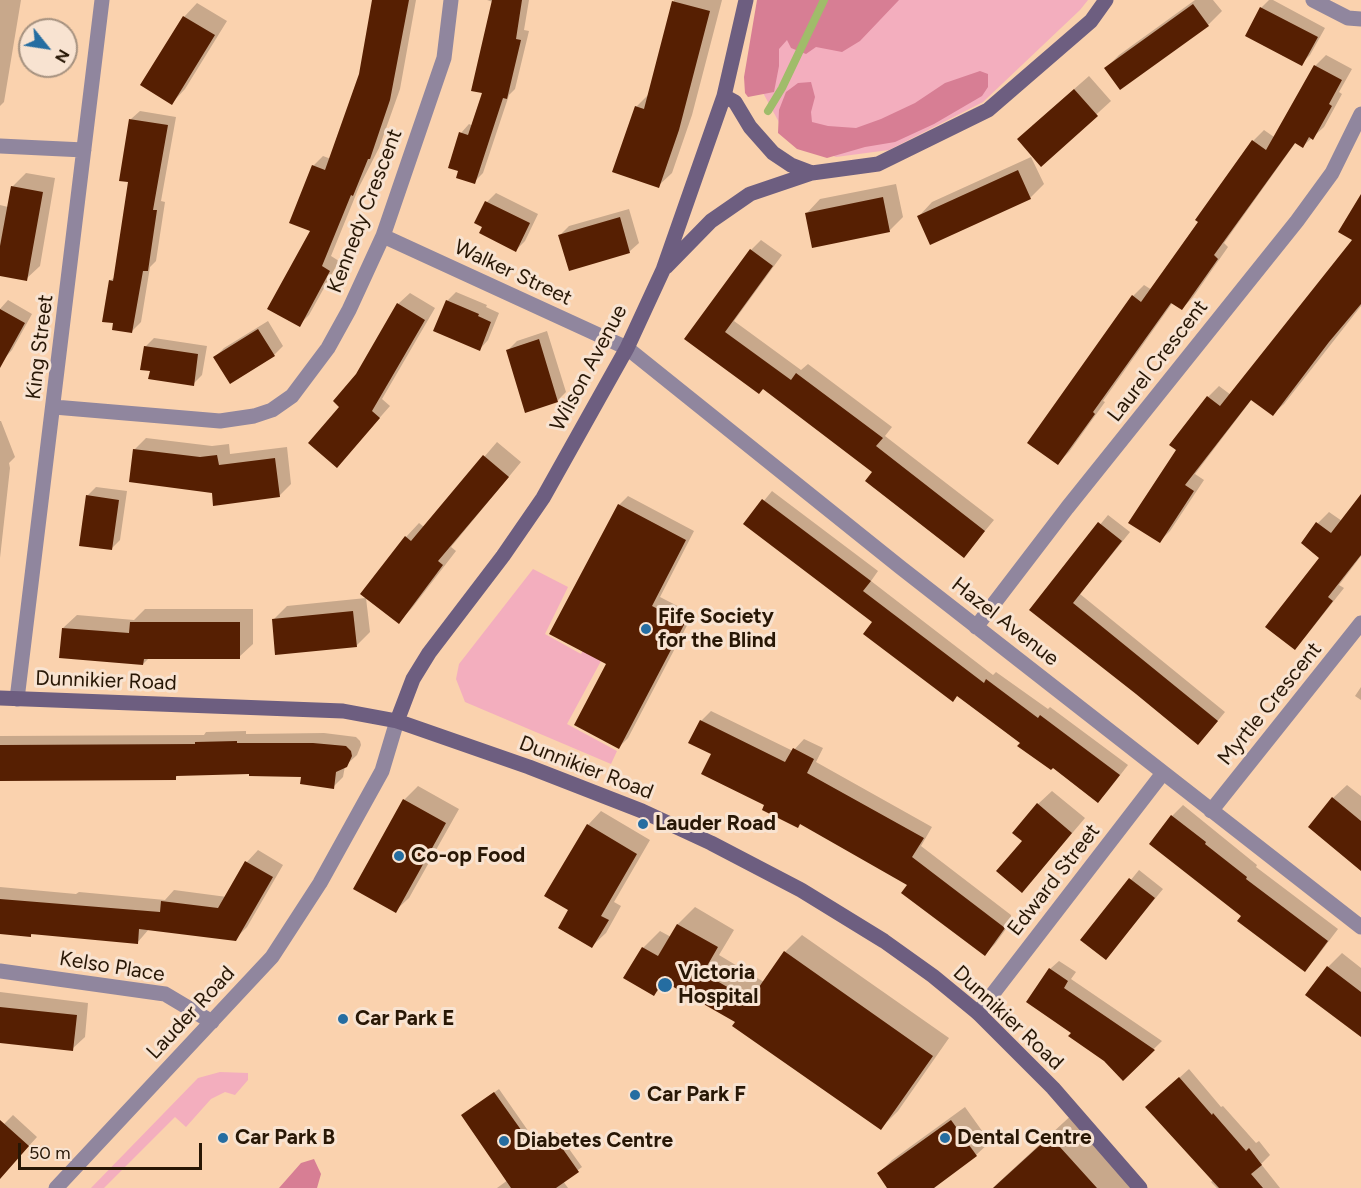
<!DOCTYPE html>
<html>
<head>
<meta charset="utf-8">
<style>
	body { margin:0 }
	#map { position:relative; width:1361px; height:1188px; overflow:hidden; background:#fad2ae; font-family:Figtree,sans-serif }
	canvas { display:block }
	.north { position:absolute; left:18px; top:18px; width:60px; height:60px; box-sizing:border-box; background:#f8e3d1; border:2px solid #a5917f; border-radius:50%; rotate:120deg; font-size:16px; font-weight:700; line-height:24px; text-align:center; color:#281705 }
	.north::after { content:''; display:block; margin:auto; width:21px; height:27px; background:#256da1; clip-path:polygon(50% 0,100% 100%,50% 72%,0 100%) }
	.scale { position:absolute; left:18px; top:1143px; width:184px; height:27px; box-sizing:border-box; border:3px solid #281705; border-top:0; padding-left:8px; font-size:18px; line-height:21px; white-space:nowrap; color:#281705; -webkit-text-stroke:4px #f8e3d1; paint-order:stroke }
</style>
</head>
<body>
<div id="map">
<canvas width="1361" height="1188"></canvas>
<div class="north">N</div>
<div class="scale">50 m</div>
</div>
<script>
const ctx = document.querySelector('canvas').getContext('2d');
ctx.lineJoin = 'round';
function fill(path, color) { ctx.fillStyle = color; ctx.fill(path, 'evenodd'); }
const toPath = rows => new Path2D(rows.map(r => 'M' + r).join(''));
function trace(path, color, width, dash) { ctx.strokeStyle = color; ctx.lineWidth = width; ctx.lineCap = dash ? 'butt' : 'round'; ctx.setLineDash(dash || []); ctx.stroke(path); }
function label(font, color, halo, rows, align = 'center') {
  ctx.font = font + ' Figtree,sans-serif'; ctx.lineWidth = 6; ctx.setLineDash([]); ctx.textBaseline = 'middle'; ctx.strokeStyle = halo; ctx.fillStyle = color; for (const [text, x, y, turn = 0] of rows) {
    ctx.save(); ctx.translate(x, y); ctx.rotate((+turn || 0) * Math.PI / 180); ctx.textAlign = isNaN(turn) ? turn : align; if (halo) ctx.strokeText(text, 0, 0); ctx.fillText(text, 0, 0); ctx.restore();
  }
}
fill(toPath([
	[773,0,1088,0,1080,10,983,102,889,150,836,157,787,137,762,91],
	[533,569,568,587,545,634,581,654,597,625,615,635,567,724,617,751,611,764,465,702,456,679,459,664],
	[220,1072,248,1073,248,1080,235,1095,225,1092,211,1099,186,1127,175,1117,104,1188,91,1188,198,1078]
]), '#f3aebe');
fill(toPath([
	[757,0,899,0,860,41,842,52,816,47,806,54,791,48,787,40,779,49,779,66,774,92,748,97,745,93,744,77],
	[980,71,988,74,988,87,982,96,934,124,895,142,865,147,827,158,797,149,778,133,779,110,786,92,798,83,811,82,815,97,811,112,812,122,828,126,856,128,881,119,915,103,945,83],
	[314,1159,321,1174,317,1188,279,1188,301,1163]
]), '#d77e94');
fill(toPath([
	[0,0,21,0,4,102,0,106],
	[374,0,416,0,400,89,379,148,359,187,331,256,339,261,309,315,299,325,312,230,313,166,323,156,331,159,360,75],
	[487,0,529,0,524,30,529,31,515,89,509,95,483,173,474,182,460,170,461,133,469,124,473,126,484,92,493,2],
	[674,0,722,0,692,115,672,173,658,186,636,107,649,94],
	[1195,0,1213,0,1222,11,1208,25,1106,68,1119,55],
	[1269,0,1273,0,1325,28,1310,55,1301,64,1247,35,1261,8],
	[197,3,227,21,185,89,172,103,184,17],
	[1326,55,1352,69,1339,92,1342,94,1324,127,1303,146,1296,142,1224,243,1228,247,1193,297,1182,309,1173,302,1103,401,1105,402,1069,452,1058,463,1133,296,1144,285,1152,290,1253,141,1264,130,1274,137,1315,66],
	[1089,76,1111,101,1041,165,1032,126],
	[140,111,176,117,161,201,165,202,156,261,150,267,141,322,132,331,110,281,116,276,129,181,131,119],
	[1031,157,1044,184,1030,198,919,216,932,202],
	[26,173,55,178,40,266,26,279,0,256,0,205,8,207,12,187],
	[896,184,903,217,889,231,807,213,820,199],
	[496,193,538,214,525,241,516,250,476,223,487,202],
	[1361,197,1361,306,1284,404,1273,414,1252,399,1195,474,1204,480,1170,531,1159,542,1178,450,1171,445,1208,397,1219,386,1231,395,1355,240],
	[629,209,639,243,630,251,570,269,560,235,569,226],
	[761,240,782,255,734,321,801,370,808,364,892,427,885,436,994,520,964,556,874,472,763,388,687,339,751,250],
	[456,292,487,305,486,307,499,313,488,340,480,349,447,301],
	[410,293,435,308,382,399,390,406,337,466,341,406,398,304],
	[8,300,32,314,12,350,4,359,0,357,0,309],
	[268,321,283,346,274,355,215,357,224,348],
	[547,331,566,392,557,401,508,350,517,341],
	[154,338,207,346,202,375,193,384,151,370,145,347],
	[0,421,1,421,15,457,9,463,10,468,0,558],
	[146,438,212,446,229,444,230,454,287,447,291,484,279,496,213,491,134,450],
	[497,442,521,462,451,547,456,551,412,608,399,622,362,594,406,537,419,523,424,527],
	[96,487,127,491,120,540,111,549,87,496],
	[772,491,878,571,871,581,993,675,996,672,1048,709,1050,707,1128,765,1107,792,1098,801,1022,742,874,622,745,524],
	[628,496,694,531,660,597,693,614,628,738,619,747,608,663,619,505],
	[1361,496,1361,556,1339,585,1344,588,1306,636,1295,648,1321,557,1318,523,1329,512,1342,521],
	[1108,515,1130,532,1080,594,1225,712,1206,735,1031,609],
	[366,598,370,632,356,646,273,620,287,606],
	[145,609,253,609,253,644,239,657,150,657,143,664,63,628,77,615,134,620],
	[1361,687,1361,700,1355,696],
	[711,711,793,751,804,739,823,748,816,762,932,827,921,846,1011,915,1011,922,995,944,985,954,909,885,801,823,798,826,766,804,713,753,701,721],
	[246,731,246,734,324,733,356,737,360,741,361,745,357,755,345,766,343,777,333,787,303,776,251,772,179,774,175,778,0,780,0,736,204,735,206,732],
	[1347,785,1361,796,1361,869,1333,798],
	[418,786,459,809,409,898,395,911,404,800],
	[1052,791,1085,818,1035,877,1024,840,1038,804],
	[1183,805,1257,865,1256,867,1338,929,1316,958,1305,970,1243,915,1172,816],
	[601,811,650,840,614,902,621,906,606,933,592,946,570,910,588,825],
	[258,850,283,865,247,927,235,939,149,929,137,943,33,933,30,936,0,932,0,887,76,894,79,892,165,900,174,890,227,897,247,862],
	[1139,870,1163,889,1106,958,1082,940],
	[695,907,734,930,719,955,764,982,785,952,802,935,949,1038,898,1111,881,1128,737,1022,667,981,654,995,643,948,660,931,671,937,678,924],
	[1342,953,1361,968,1361,1035,1307,994,1328,967],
	[1059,961,1076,972,1071,979,1162,1041,1123,1079,1105,1060,1073,1032,1050,969],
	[0,992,88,1003,85,1037,72,1049,0,1042],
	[1189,1069,1221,1107,1223,1106,1256,1143,1259,1141,1270,1155,1261,1164,1280,1188,1217,1188,1211,1182,1213,1180,1156,1099],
	[499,1089,538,1145,557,1132,582,1167,563,1181,568,1188,497,1188,508,1180,467,1112],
	[965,1107,990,1142,976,1155,931,1188,889,1188,879,1173,892,1160],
	[1076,1111,1146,1188,993,1188,999,1182],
	[13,1115,37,1137,0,1178,0,1128]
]), '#0003');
trace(toPath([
	[768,111,782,88,824,0]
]), '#a0bc6a', 8);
fill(toPath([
	[372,0,409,0,390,100,370,159,368,159,353,196,351,195,322,266,330,271,300,327,267,309,310,231,289,223,312,165,325,170,359,74],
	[492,0,522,0,516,39,521,40,507,99,503,98,475,184,456,178,458,171,448,168,459,132,468,135,482,93,471,91],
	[672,1,710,11,679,130,659,188,612,172,635,106,644,109],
	[1193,4,1209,26,1120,90,1104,68],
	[1260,7,1318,37,1302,66,1245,36],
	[183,16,215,35,172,105,140,85],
	[1314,65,1342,80,1329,104,1332,106,1313,140,1309,137,1303,148,1295,143,1214,255,1218,259,1182,310,1171,303,1093,412,1095,414,1058,465,1027,443,1132,295,1141,302,1198,222,1195,220,1252,140,1266,150],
	[1074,89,1098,116,1041,167,1017,139],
	[129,119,168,125,153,210,157,210,148,271,143,271,132,333,112,330,113,323,102,322,109,280,113,281,128,182,119,181],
	[1018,170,1031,199,930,245,917,216],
	[11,186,43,192,27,281,0,276,0,246],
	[1361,194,1361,304,1329,342,1273,416,1251,400,1185,485,1194,491,1160,543,1128,523,1176,450,1169,445,1207,396,1220,406,1352,240,1338,232],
	[883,197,890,232,812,248,805,213],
	[485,201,530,223,516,252,479,233,482,227,474,223],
	[620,217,630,253,569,271,558,235],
	[750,249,773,266,725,332,791,380,796,373,883,438,876,446,985,531,964,558,865,481,872,472,763,389,759,394,684,339],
	[446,300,479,314,478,316,491,322,480,351,433,331],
	[397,303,425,320,372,411,380,418,337,468,308,443,339,407,333,401,356,374],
	[0,309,25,323,0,368],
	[258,329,275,356,230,384,213,357],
	[539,339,558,402,525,413,506,350],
	[144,346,198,354,194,386,148,379,150,371,140,370],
	[133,449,200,457,217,455,219,465,275,458,280,497,213,506,212,493,129,482],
	[483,455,509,477,438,561,443,565,399,624,360,594,405,536,411,541],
	[1361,494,1361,555,1328,597,1333,601,1295,650,1265,627,1319,558,1301,543,1316,522,1331,533],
	[86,495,119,500,112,550,79,546],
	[762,499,871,581,863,591,984,683,986,679,1038,718,1040,715,1120,775,1098,803,1053,768,1051,770,1017,746,1020,743,957,696,953,702,863,634,872,622,743,524],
	[618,504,686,540,652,606,685,623,619,749,574,725,606,664,549,634],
	[1098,522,1122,541,1073,603,1218,721,1198,745,1136,694,1029,610],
	[353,611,357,647,275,655,272,619],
	[130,622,240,622,240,659,144,659,143,665,59,658,62,628,129,633],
	[700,720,785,762,793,748,814,759,807,773,924,838,912,857,1005,928,985,956,901,893,907,885,800,824,798,828,762,810,764,805,701,774,711,754,688,743],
	[237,741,237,743,313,743,346,746,351,751,352,756,347,767,336,772,334,789,300,784,301,777,249,776,249,774,176,776,176,780,0,781,0,745,195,744,195,742],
	[1332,797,1361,821,1361,871,1308,827],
	[403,799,446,823,396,913,353,889],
	[1037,803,1072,833,1022,893,996,871,1022,841,1012,833],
	[1171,815,1206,842,1205,844,1247,877,1246,879,1328,941,1305,972,1237,921,1241,916,1149,844],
	[587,824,637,854,601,916,609,920,592,948,558,928,568,910,544,896],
	[245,861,273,877,236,941,139,929,138,944,31,934,31,937,0,934,0,899,160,912,161,901,218,908],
	[1129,878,1155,898,1106,960,1080,940],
	[677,924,718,947,703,973,750,1000,784,951,933,1056,881,1130,732,1026,735,1022,663,981,654,996,623,978,642,947,658,956],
	[1327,966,1361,992,1361,1037,1305,995],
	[1049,968,1068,981,1064,988,1155,1050,1123,1081,1104,1061,1068,1036,1071,1033,1026,1002],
	[0,1007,77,1015,73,1051,0,1043],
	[1179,1077,1212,1115,1213,1113,1246,1151,1249,1148,1262,1165,1251,1174,1263,1188,1219,1188,1145,1107],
	[494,1092,534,1148,553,1135,579,1172,556,1188,511,1188,461,1115],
	[0,1120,29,1146,0,1179],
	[951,1120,977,1156,934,1188,887,1188,877,1173],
	[1050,1136,1097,1188,993,1188]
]), '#561f02');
trace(toPath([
	[1313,0,1348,18,1361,19],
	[0,146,84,150],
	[383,236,627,348,900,567,1361,927],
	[54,407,220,421,254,416,272,410,292,396,328,348,349,310,383,236,444,58,451,0],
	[976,627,1067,508,1297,221,1332,173,1361,114],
	[17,699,102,0],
	[1211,811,1361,623],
	[0,971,165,994,212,1022],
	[978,1013,1163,773],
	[56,1188,272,957,320,883,382,771,397,721]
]), '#90869e', 15);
trace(toPath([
	[724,96,735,102,750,127,773,153,791,165,812,173],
	[666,267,711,221,750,194,812,173,878,164,988,110,1091,21,1106,0],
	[0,698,343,711,397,721,529,767,642,811,711,843,801,890,884,941,933,976,978,1013,1053,1088,1140,1188],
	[397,721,413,679,429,653,503,556,543,498,627,348,663,270,724,96,746,0]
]), '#6d5e80', 15);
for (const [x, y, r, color] of [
	[646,629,6,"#256da1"],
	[643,824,6,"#256da1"],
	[399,856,6,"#256da1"],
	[665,985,8,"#256da1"],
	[343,1019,6,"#256da1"],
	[635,1095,6,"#256da1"],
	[223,1138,6,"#256da1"],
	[945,1138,6,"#256da1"],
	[504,1141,6,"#256da1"]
]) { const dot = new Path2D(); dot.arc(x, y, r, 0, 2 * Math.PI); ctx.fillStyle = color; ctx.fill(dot); trace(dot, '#f8e3d1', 2); }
label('21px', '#281705', '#f8e3d1', [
	["Kennedy Crescent",365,211,-69],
	["Walker Street",513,273,25],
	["King Street",40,347,-83],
	["Laurel Crescent",1158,361,-52],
	["Wilson Avenue",589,368,-62],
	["Hazel Avenue",1005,622,38],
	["Dunnikier Road",106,681,2],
	["Myrtle Crescent",1270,704,-51],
	["Dunnikier Road",586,768,21],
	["Edward Street",1054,880,-52],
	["Kelso Place",112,967,9],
	["Lauder Road",191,1013,-47],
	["Dunnikier Road",1008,1018,43]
]);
label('bold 21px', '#281705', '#f8e3d1', [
	["Fife Society",658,617],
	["for the Blind",658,641],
	["Lauder Road",655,824],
	["Co-op Food",411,856],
	["Victoria",678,973],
	["Hospital",678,997],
	["Car Park E",355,1019],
	["Car Park F",647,1095],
	["Car Park B",235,1138],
	["Dental Centre",957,1138],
	["Diabetes Centre",516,1141]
], 'left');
</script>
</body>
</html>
